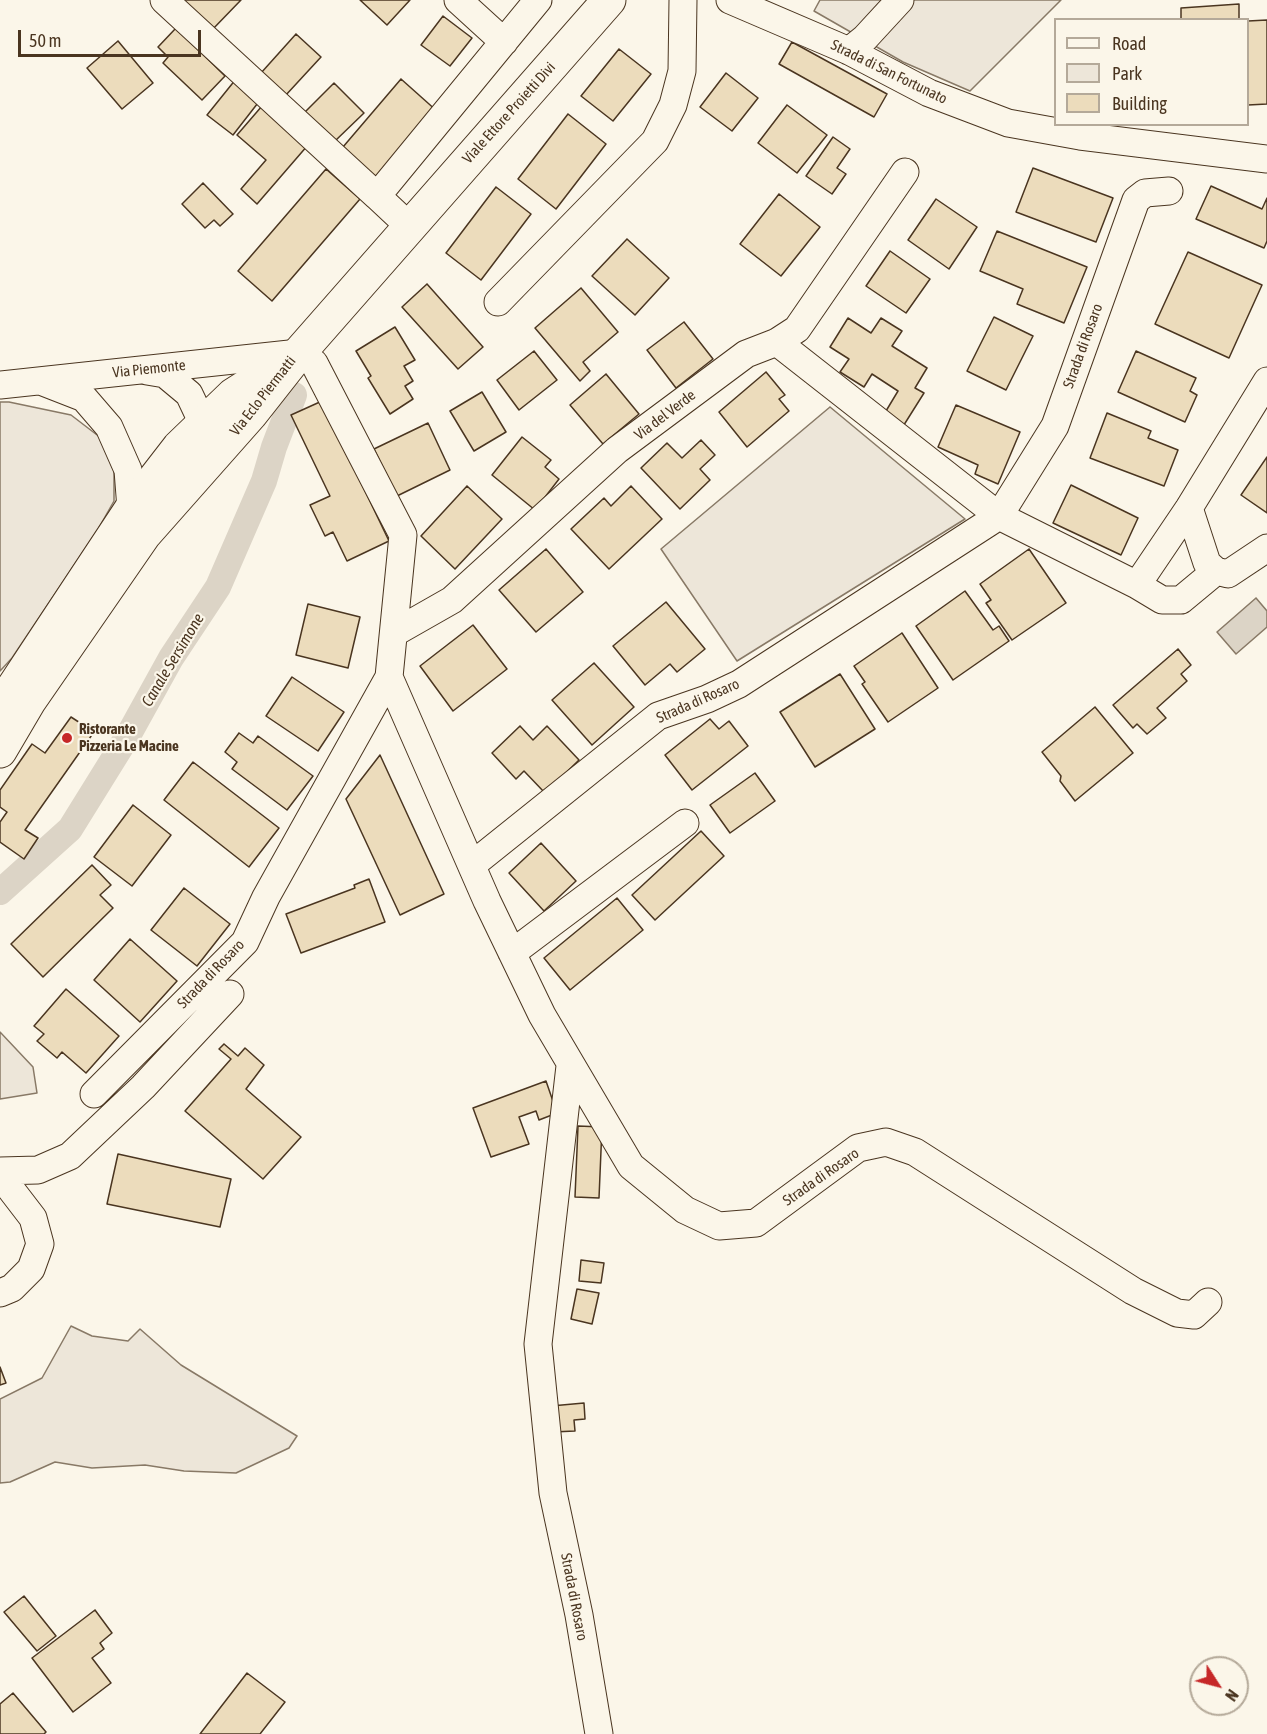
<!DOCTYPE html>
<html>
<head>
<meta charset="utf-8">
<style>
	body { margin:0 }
	#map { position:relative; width:1267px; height:1734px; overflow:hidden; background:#fbf6e9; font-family:"Asap Condensed",sans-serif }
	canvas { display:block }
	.legend { position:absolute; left:1054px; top:18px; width:195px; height:108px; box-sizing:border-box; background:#fbf6e9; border:2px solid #b4a999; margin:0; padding:8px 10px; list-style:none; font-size:18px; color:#4a3520 }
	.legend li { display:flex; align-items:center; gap:12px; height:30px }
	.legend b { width:30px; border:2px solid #b4a999 }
	.north { position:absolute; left:1189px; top:1656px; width:60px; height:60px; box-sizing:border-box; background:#fbf6e9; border:2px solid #b4a999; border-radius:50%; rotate:126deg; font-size:16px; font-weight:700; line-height:24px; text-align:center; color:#4a3520 }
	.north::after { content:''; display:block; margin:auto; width:21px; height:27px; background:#c62828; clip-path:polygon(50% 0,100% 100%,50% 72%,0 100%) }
	.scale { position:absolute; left:18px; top:30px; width:183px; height:27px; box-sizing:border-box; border:3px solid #4a3520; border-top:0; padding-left:8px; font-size:18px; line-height:21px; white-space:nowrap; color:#4a3520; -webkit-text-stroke:4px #fbf6e9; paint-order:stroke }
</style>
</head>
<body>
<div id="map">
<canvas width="1267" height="1734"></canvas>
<ul class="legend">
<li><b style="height:8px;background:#fbf6e9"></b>Road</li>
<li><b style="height:16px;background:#ede6d9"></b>Park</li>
<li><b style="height:16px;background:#ecdcbc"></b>Building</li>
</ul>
<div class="north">N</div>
<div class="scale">50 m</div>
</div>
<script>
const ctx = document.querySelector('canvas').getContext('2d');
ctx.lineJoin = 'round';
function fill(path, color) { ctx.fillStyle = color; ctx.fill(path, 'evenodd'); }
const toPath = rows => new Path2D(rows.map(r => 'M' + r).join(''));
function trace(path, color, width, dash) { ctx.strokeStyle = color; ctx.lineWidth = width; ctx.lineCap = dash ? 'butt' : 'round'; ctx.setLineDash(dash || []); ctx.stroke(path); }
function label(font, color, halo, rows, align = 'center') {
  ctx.font = font + ' "Asap Condensed",sans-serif'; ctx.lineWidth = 4.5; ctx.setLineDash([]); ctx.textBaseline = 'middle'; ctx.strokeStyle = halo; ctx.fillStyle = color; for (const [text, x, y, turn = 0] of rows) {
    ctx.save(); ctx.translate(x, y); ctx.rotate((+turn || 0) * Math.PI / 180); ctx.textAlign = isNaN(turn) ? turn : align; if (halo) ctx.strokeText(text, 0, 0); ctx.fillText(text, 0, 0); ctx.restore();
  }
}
const green = toPath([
	[820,0,1061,0,970,91,903,62,814,11,820,0],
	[0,402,9,402,71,415,101,438,114,465,114,501,97,531,12,658,0,671,0,402],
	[830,407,965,519,737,661,661,549,830,407],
	[0,1032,33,1067,37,1093,0,1099,0,1032],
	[71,1326,92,1336,128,1341,140,1329,181,1365,297,1436,289,1448,236,1473,184,1471,145,1465,92,1468,55,1462,10,1482,0,1483,0,1399,42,1378,71,1326]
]);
fill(green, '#ede6d9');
trace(green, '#887966', 1.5);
const water = toPath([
	[1256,598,1267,611,1267,627,1236,654,1217,632,1256,598]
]);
fill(water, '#dcd4c6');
trace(water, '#887966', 1.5);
trace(toPath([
	[0,892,70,829,129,734,171,658,218,587,264,481,274,447,294,395]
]), '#dcd4c6', 26);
const building = toPath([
	[179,0,241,0,211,31,179,0],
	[360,0,410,0,387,25,360,0],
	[1239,4,1239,20,1181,20,1181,8,1239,4],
	[443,16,472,38,450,66,421,45,443,16],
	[1267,20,1267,104,1248,105,1248,21,1267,20],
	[176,28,225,76,202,100,163,63,168,57,158,47,176,28],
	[296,34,321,57,285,96,261,73,296,34],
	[118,41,153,83,122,109,87,68,118,41],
	[792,42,887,94,874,117,779,64,792,42],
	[619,49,651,74,613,121,581,96,619,49],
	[726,73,758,98,732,131,700,107,726,73],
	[236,79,261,99,233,135,207,115,236,79],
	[401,79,438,112,374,186,337,154,401,79],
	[334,83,364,113,335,141,305,112,334,83],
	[787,105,827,135,797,173,758,143,787,105],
	[262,106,308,145,257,204,241,189,266,160,237,135,262,106],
	[568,114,606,144,556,209,518,179,568,114],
	[833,137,850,149,837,168,846,174,832,194,806,176,833,137],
	[1033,168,1113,198,1096,242,1016,212,1033,168],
	[326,169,360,199,272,301,238,271,326,169],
	[203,183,233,214,220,226,214,220,205,228,182,204,203,183],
	[1211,186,1262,209,1267,198,1267,241,1264,248,1196,219,1211,186],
	[496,187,531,214,481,280,446,253,496,187],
	[779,194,820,227,781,276,740,244,779,194],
	[936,199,977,227,949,269,908,240,936,199],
	[997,231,1087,267,1064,323,1017,304,1023,289,980,271,997,231],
	[627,239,669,278,635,315,592,276,627,239],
	[890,251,930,279,906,313,866,286,890,251],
	[1188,252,1262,285,1229,358,1155,324,1188,252],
	[427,284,483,347,458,369,402,307,427,284],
	[581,288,618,332,583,362,590,371,580,381,535,328,581,288],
	[994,317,1033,336,1006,390,967,371,994,317],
	[848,318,871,333,881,318,902,331,892,346,927,368,915,388,924,393,902,428,883,416,898,391,872,374,864,387,840,372,849,359,830,347,848,318],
	[684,322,713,359,676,388,647,350,684,322],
	[395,327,415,360,404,366,413,381,405,386,413,399,390,414,368,378,371,376,356,351,395,327],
	[534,351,557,380,519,410,497,380,534,351],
	[1136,351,1196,378,1190,391,1197,395,1185,422,1118,392,1136,351],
	[766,372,785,395,779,399,789,411,747,447,719,412,766,372],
	[606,374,639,414,603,444,570,405,606,374],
	[482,392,506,432,474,451,450,411,482,392],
	[322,401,389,541,347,561,333,532,325,536,310,505,330,496,291,415,322,401],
	[956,405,1020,432,998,484,975,474,978,465,938,447,956,405],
	[1107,413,1151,431,1148,438,1178,450,1164,486,1090,458,1107,413],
	[428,423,450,470,397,496,374,449,428,423],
	[522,437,551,460,545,467,559,479,535,510,492,475,522,437],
	[701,440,715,455,700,469,710,480,680,509,641,468,667,443,682,458,701,440],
	[1267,457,1267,513,1241,495,1267,457],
	[1071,485,1138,518,1121,555,1053,523,1071,485],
	[467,486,502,519,455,569,421,536,467,486],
	[631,486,662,519,609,569,571,529,604,498,611,506,631,486],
	[546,549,583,592,536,632,499,590,546,549],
	[1029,549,1066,603,1012,640,986,603,991,600,980,584,1029,549],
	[965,591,993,630,999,626,1009,641,953,680,916,626,965,591],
	[666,602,705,649,677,672,670,664,645,685,613,646,666,602],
	[308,604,360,617,348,668,296,655,308,604],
	[473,625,507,669,453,711,420,666,473,625],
	[902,633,938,688,888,722,862,684,865,682,854,666,902,633],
	[1178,649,1191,665,1181,674,1187,681,1157,708,1166,718,1147,734,1137,724,1133,728,1113,705,1178,649],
	[594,663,634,707,592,745,552,700,594,663],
	[840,674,875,729,815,767,780,712,840,674],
	[292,677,344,712,318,751,266,716,292,677],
	[1095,707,1133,753,1075,801,1060,781,1061,776,1042,752,1095,707],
	[71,717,94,732,25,830,38,838,24,859,0,842,0,822,7,812,0,807,0,790,32,744,45,753,71,717],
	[710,719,719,729,729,721,748,746,692,790,665,755,710,719],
	[520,726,533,740,547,726,579,760,545,793,524,771,516,779,492,753,520,726],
	[239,733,253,743,258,736,313,776,287,810,232,769,237,762,225,752,239,733],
	[380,755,444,894,400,915,346,799,380,755],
	[193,762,279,828,249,867,164,800,193,762],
	[755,773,775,801,730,833,710,805,755,773],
	[133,805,171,835,132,886,94,857,133,805],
	[701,831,724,856,655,920,632,895,701,831],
	[541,843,576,881,544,911,509,873,541,843],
	[92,865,111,885,100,895,113,908,43,977,11,944,92,865],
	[369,879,385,922,301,953,286,914,355,888,354,885,369,879],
	[184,888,230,924,197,966,151,930,184,888],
	[617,898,643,930,570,990,544,958,617,898],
	[130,939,177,981,140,1022,94,980,130,939],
	[66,989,119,1036,86,1073,62,1052,57,1058,37,1041,44,1034,34,1026,66,989],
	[224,1044,238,1056,245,1048,264,1065,246,1089,301,1137,263,1179,185,1111,231,1059,219,1049,224,1044],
	[546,1081,557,1113,539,1120,536,1111,519,1117,529,1144,491,1157,473,1108,546,1081],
	[578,1126,602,1127,599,1198,575,1197,578,1126],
	[118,1154,231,1179,220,1227,107,1204,118,1154],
	[581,1260,604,1263,601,1283,579,1281,581,1260],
	[577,1289,599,1293,592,1324,571,1319,577,1289],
	[0,1367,6,1383,0,1385,0,1367],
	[584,1403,585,1419,574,1420,575,1431,553,1432,551,1406,584,1403],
	[24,1596,56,1636,37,1651,4,1612,24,1596],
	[95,1610,112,1633,100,1643,104,1649,92,1658,111,1683,73,1712,32,1658,95,1610],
	[247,1673,285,1702,260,1734,200,1734,247,1673],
	[13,1693,46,1732,44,1734,0,1734,0,1704,13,1693]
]);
fill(building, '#ecdcbc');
trace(building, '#4a3520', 1.5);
const minor = toPath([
	[164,0,377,196],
	[458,0,504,42],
	[730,0,849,51,929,93,1008,123,1080,136,1267,159],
	[849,51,865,38,900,0],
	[409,226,377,196,538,0],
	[498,302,655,141,673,105,682,71,683,0],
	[777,342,999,516,1137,585,1189,508,1267,381],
	[147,371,165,374,189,394,206,430,204,441],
	[43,382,84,398,109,427,128,470,131,509],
	[0,385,299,353,314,363,403,535,389,677,487,901,542,1015,631,1166,685,1210,719,1226,756,1223,858,1148,886,1142,915,1152,1133,1291,1177,1313,1194,1315,1208,1302],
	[1189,508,1207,563,1216,571,1228,574,1267,548],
	[1137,585,1162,600,1181,600,1216,571],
	[394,633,452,600,617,450,746,354,777,342,797,329,905,172],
	[472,865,658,716,707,699,739,684,999,516,1055,426,1136,200,1145,193,1169,191],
	[512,953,685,823],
	[570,1066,538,1344,553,1493,579,1615,599,1734],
	[94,1094,245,942,266,897,389,677],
	[0,1171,38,1170,70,1156,143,1087,230,994],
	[0,1175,33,1218,40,1244,31,1269,12,1288,0,1293]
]);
const major = toPath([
	[0,702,12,689,131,509,179,447,233,395,277,367],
	[0,751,30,700,144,535,251,414,299,353,609,0]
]);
trace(minor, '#4a3520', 29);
trace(major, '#4a3520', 35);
trace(minor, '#fbf6e9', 27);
trace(major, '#fbf6e9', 33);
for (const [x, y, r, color] of [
	[67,738,6,"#c62828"]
]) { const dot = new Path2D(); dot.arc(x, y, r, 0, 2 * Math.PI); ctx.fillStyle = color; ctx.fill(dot); trace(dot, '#fbf6e9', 2); }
label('15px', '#4a3520', '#fbf6e9', [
	["Strada di San Fortunato",889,72,26],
	["Viale Ettore Proietti Divi",509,113,-48],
	["Strada di Rosaro",1083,346,-70],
	["Via Piemonte",149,369,-6],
	["Via Eclo Piermatti",263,396,-52],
	["Via del Verde",665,415,-37],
	["Strada di Rosaro",698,701,-24],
	["Strada di Rosaro",211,974,-46],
	["Strada di Rosaro",821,1177,-35],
	["Strada di Rosaro",574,1597,79]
]);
label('bold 15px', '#4a3520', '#fbf6e9', [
	["Ristorante",79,729],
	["Pizzeria Le Macine",79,746]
], 'left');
label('italic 16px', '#4a3520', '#fbf6e9', [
	["Canale Sersimone",173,660,-59]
]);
</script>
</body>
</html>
